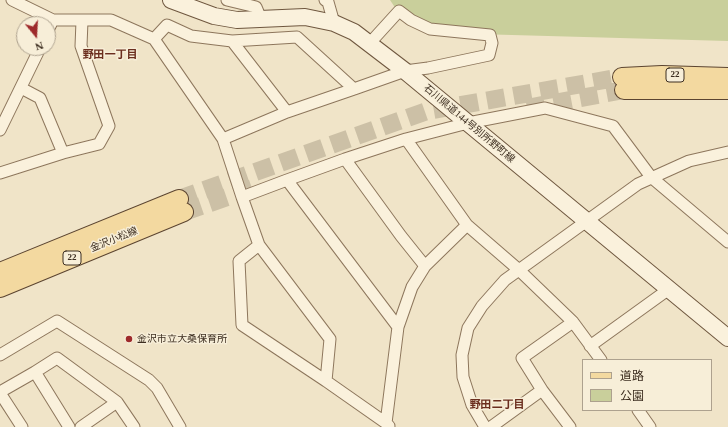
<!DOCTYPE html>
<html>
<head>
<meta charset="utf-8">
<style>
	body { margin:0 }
	#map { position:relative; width:728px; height:427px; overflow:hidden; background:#f0e4c8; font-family:"Times New Roman","Noto Sans JP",serif }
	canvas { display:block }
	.legend { position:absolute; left:582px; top:359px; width:130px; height:52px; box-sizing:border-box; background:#f7eed8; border:1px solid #ada18e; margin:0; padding:5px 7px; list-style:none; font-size:12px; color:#3d2e20 }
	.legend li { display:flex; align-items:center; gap:8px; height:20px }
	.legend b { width:20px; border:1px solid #ada18e }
	.north { position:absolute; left:16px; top:16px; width:40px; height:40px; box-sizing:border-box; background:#f7eed8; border:1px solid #ada18e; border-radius:50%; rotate:162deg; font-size:11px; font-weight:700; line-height:16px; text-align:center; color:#3d2e20 }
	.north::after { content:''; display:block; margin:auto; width:14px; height:18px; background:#9e2a2b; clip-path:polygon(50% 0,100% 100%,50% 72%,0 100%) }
</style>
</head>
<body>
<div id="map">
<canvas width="728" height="427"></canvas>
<ul class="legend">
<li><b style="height:5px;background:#f3d9a0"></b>道路</li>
<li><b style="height:11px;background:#c9cf9b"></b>公園</li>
</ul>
<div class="north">N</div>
</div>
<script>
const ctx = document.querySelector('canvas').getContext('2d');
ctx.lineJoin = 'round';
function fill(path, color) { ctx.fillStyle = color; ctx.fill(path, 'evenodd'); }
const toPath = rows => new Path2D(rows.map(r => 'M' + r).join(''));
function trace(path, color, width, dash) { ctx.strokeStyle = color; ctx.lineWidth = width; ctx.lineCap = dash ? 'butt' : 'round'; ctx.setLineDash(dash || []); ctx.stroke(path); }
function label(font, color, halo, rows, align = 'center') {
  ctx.font = font + ' "Times New Roman","Noto Sans JP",serif'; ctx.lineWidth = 3; ctx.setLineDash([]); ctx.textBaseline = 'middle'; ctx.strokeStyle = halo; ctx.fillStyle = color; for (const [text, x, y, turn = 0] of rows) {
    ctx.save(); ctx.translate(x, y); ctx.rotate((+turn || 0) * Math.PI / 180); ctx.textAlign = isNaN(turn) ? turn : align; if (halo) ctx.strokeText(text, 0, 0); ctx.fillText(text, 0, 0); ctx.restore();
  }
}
fill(toPath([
	[390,0,728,0,728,41,476,34,404,21]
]), '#c9cf9b');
trace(toPath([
	[527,108,624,90],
	[179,199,427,111,622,77],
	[184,212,259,186]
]), '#ccc0a6', 18, [18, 9]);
const street = toPath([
	[12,0,53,20,111,20,154,39,167,25,191,36,232,41,297,37,354,89,405,71,428,68,489,55,492,43,490,35,430,29,411,20,399,11,369,44],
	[227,0,256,7,261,19],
	[325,0,328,2,334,23],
	[48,30,53,20],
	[154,39,223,139,287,112],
	[232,41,287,112,354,89],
	[21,88,40,98,63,153],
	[0,130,40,48],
	[223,139,242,197,287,180,398,327,412,287,425,266,467,225,519,270,573,322,601,360],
	[406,139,468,123,545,108,613,126,651,177,728,242],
	[0,173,63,153,99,144,109,126,81,46,82,21],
	[287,180,345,159],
	[242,197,259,245],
	[425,266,401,236,345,159,406,139,467,225],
	[590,346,669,289],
	[0,355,57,321,149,380,157,388,180,427],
	[35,372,57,358,117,402],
	[326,381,242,325,239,261,259,245,330,339,326,381,386,423],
	[542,390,570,427],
	[0,392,35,372,69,427],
	[0,393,22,427],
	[638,410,650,427],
	[389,426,386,423,398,327],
	[81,427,117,402,134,427],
	[485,427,472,405,463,377,462,355,468,328,482,306,505,280,638,184,689,161,728,152],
	[491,427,542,390,522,358,573,322]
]);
const secondary = toPath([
	[171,0,214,16,237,20,305,17,334,23,354,32,405,71,728,338]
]);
const primary = toPath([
	[622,77,662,75,728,77],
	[624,90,728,90],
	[0,272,179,199],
	[0,288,184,212]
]);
trace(street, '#8d765c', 13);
trace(secondary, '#6f573f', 18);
trace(primary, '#5b4430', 20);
trace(street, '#faf1dc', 11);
trace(secondary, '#faf1dc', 16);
trace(primary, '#f3d9a0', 18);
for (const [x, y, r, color] of [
	[129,339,4,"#9e2a2b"]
]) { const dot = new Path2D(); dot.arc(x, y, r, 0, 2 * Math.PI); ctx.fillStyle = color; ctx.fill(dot); trace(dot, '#f7eed8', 1.5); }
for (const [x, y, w] of [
	[675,75,18],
	[72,258,18]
]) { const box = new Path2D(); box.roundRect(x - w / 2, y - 7, w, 14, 3); ctx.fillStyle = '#f7eed8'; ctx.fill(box); trace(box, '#3d2e20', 1); }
label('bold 9px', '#3d2e20', null, [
	["22",675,75],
	["22",72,258]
]);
label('10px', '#3d2e20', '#f7eed8', [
	["石川県道144号別所野町線",469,124,40],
	["金沢小松線",114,240,-22]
]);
label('10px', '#3d2e20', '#f7eed8', [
	["金沢市立大桑保育所",137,339]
], 'left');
label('bold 11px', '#6b2e1e', '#f7eed8', [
	["野田一丁目",110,55],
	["野田二丁目",497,405]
]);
</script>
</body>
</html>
